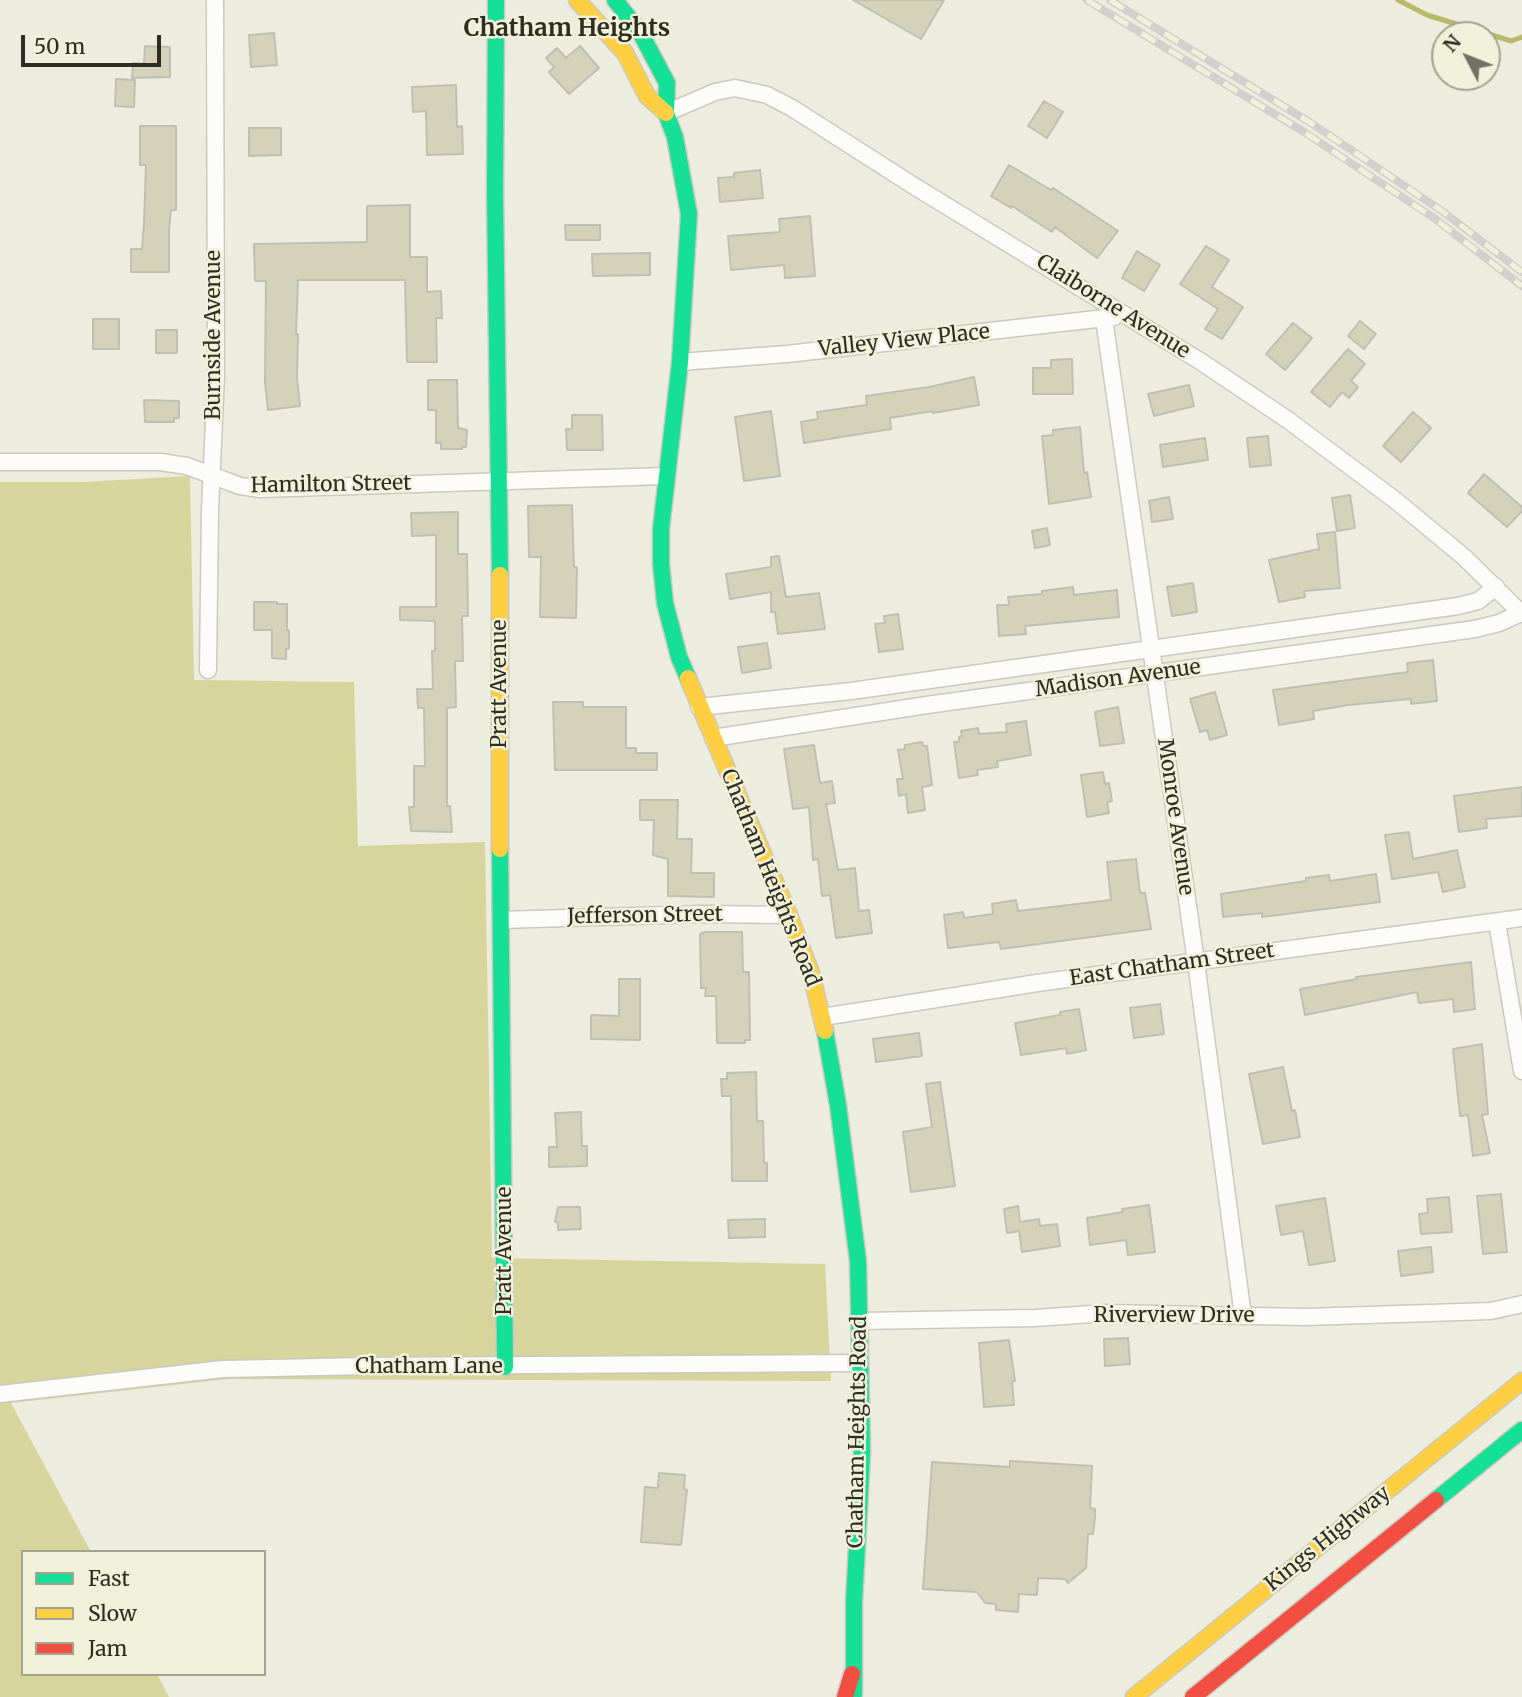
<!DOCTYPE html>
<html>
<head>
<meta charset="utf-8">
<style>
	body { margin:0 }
	#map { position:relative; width:1522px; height:1697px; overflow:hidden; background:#ececdf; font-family:Merriweather,serif }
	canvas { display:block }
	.legend { position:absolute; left:21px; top:1550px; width:245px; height:126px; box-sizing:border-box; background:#f1f1da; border:2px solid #a3a391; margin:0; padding:9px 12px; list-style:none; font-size:21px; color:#2d2d24 }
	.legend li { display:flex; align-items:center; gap:14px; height:35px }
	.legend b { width:35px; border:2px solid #a3a391 }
	.north { position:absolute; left:1431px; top:21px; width:70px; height:70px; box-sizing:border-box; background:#f1f1da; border:2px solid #a3a391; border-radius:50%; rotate:312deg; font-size:19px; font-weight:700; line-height:28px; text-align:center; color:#2d2d24 }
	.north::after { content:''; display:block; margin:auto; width:24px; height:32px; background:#707065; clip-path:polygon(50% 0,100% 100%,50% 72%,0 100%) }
	.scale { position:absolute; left:21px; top:35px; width:140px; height:32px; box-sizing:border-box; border:4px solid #2d2d24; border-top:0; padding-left:9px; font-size:21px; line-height:24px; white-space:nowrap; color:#2d2d24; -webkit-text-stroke:5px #f1f1da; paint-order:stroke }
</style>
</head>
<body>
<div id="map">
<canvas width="1522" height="1697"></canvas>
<ul class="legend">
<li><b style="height:9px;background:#16e098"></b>Fast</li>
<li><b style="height:9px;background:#ffcf43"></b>Slow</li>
<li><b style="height:9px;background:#f24e42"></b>Jam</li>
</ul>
<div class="north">N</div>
<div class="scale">50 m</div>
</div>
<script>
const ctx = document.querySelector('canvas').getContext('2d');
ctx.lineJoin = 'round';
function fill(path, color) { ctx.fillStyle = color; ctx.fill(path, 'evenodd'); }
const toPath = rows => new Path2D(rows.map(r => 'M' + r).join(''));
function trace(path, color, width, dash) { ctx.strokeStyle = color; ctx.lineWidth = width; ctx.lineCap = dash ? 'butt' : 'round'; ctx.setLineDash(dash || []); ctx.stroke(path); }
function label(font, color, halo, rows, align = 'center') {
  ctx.font = font + ' Merriweather,serif'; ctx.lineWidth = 5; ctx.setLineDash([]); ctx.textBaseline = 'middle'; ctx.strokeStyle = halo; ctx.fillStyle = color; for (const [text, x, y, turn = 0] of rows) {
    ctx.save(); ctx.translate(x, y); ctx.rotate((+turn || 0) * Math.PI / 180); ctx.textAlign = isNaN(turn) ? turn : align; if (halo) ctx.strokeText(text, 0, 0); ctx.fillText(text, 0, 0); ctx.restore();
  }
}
fill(toPath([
	[190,476,194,680,354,682,358,846,485,842,492,1258,825,1264,831,1381,228,1379,11,1403,91,1552,23,1552,23,1674,157,1674,169,1697,0,1697,0,482,82,482]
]), '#d7d59b');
trace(toPath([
	[1398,0,1427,15,1511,41,1522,37]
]), '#bab869', 5);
const building = toPath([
	[853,0,944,0,921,39,853,0],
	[274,33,277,65,251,67,249,35,274,33],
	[145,46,170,47,170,77,132,78,133,63,144,64,145,46],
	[580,46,599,68,569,94,549,72,554,67,546,58,557,48,566,58,580,46],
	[116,79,135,80,134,107,115,106,116,79],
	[456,85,457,127,462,126,463,154,427,155,426,111,413,112,412,87,456,85],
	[1044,101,1063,112,1047,138,1028,126,1044,101],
	[140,126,176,126,176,210,171,210,169,230,169,272,131,272,131,249,142,249,144,224,146,165,140,165,140,126],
	[249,128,281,128,281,155,249,156,249,128],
	[1009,165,1051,190,1053,188,1118,231,1097,258,1055,227,1052,232,1012,206,1011,208,991,196,1009,165],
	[760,170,763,198,720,202,718,178,734,177,734,173,760,170],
	[410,205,410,257,427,257,427,292,441,291,442,318,436,318,437,362,407,362,405,280,298,280,296,334,298,334,297,378,300,406,268,410,265,382,266,281,255,281,254,244,367,242,367,206,410,205],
	[810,216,815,276,785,278,784,265,731,270,728,236,780,232,779,219,810,216],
	[565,225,600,225,600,240,566,240,565,225],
	[1206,246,1229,260,1212,287,1243,307,1222,339,1205,329,1218,309,1180,284,1206,246],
	[1137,251,1160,265,1144,291,1122,278,1137,251],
	[650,253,650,275,593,276,592,254,650,253],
	[93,319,119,319,119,349,93,349,93,319],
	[1360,321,1376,334,1364,349,1348,336,1360,321],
	[1293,323,1312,338,1285,370,1266,354,1293,323],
	[156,330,177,330,177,353,156,353,156,330],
	[1348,349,1365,364,1351,381,1358,387,1349,398,1342,392,1330,407,1311,392,1348,349],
	[1072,359,1073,394,1033,394,1033,368,1051,368,1051,360,1072,359],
	[974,377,979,405,933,413,933,411,890,418,891,429,804,443,801,422,818,419,817,412,867,405,866,396,929,387,974,377],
	[428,380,457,380,458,428,467,430,466,447,462,447,462,449,441,449,441,443,436,443,436,410,428,410,428,380],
	[1189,385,1194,406,1154,416,1148,394,1189,385],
	[144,400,179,401,179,418,174,418,174,422,145,422,144,400],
	[771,411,780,476,744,481,735,417,771,411],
	[1413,412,1431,428,1401,462,1383,446,1413,412],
	[572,415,602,415,603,450,567,450,566,429,572,429,572,415],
	[1080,427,1084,473,1087,472,1091,497,1049,504,1042,436,1053,435,1053,430,1080,427],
	[1268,436,1271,465,1250,467,1247,438,1268,436],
	[1205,438,1208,460,1163,467,1160,445,1205,438],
	[1484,474,1522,507,1522,511,1507,527,1468,493,1484,474],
	[1350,495,1355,528,1337,531,1332,498,1350,495],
	[1169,497,1173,519,1152,522,1149,501,1169,497],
	[572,505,574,567,577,567,576,618,540,617,541,557,529,557,528,506,572,505],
	[458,512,458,554,467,554,468,616,462,616,463,661,455,661,456,707,447,708,447,806,450,806,452,832,411,831,409,807,414,807,414,766,425,766,424,708,418,708,417,689,433,689,432,651,435,651,435,621,400,620,400,607,436,607,436,535,412,536,411,513,458,512],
	[1047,528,1050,545,1035,548,1032,531,1047,528],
	[1335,532,1340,588,1304,591,1305,597,1279,602,1269,560,1319,549,1317,534,1335,532],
	[779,556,786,597,819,593,825,629,778,634,775,612,771,612,771,592,730,599,726,574,771,567,771,557,779,556],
	[1193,583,1197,612,1172,616,1167,587,1193,583],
	[1073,587,1074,595,1117,590,1119,617,1025,626,1026,634,999,636,997,605,1009,605,1008,597,1042,594,1042,591,1073,587],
	[254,602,277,602,277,604,287,604,287,630,289,630,289,649,286,649,286,659,272,658,272,630,254,630,254,602],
	[898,614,903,649,879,652,875,624,885,623,884,616,898,614],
	[767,643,771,668,742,673,738,647,767,643],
	[1433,660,1437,701,1411,704,1411,699,1348,705,1313,711,1314,719,1279,725,1273,690,1408,672,1407,663,1433,660],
	[1215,692,1227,735,1210,740,1207,730,1200,732,1190,699,1215,692],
	[553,702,583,702,583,707,626,707,626,748,636,748,636,753,657,753,657,770,555,770,553,702],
	[1118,707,1124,743,1100,746,1095,712,1118,707],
	[1026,721,1031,755,997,761,998,767,977,770,978,775,959,778,954,742,959,742,959,737,962,736,961,731,978,728,979,734,1007,732,1006,724,1026,721],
	[922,742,923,746,927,746,932,785,922,787,925,810,908,813,906,794,899,796,897,779,903,779,898,750,905,749,905,745,922,742],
	[814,745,820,783,832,781,835,803,826,804,838,870,855,868,859,911,869,910,872,933,836,938,830,895,822,896,818,859,813,860,809,807,793,809,784,749,814,745],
	[1103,772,1105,784,1109,783,1112,801,1107,802,1109,813,1087,817,1081,775,1103,772],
	[1522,787,1522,816,1486,819,1487,828,1459,832,1454,796,1522,787],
	[640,800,678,800,677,839,692,839,691,873,714,873,714,897,668,896,668,859,653,855,654,820,640,820,640,800],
	[1409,832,1413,859,1457,850,1465,887,1443,892,1438,872,1392,879,1385,835,1409,832],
	[1136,859,1140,893,1145,893,1151,929,1001,949,999,942,948,948,944,915,963,912,964,918,993,914,992,904,1016,900,1018,911,1111,900,1107,862,1136,859],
	[1376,874,1380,902,1262,917,1262,913,1223,917,1221,894,1306,881,1306,878,1329,875,1330,881,1376,874],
	[705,932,742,932,743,972,749,972,750,1040,745,1040,745,1043,717,1043,716,996,705,996,706,988,701,988,700,934,705,932],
	[1471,962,1475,1009,1454,1012,1453,999,1419,1003,1417,992,1305,1015,1300,989,1357,979,1356,977,1471,962],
	[619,979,640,979,640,1040,591,1039,591,1015,619,1016,619,979],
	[1160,1004,1164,1034,1134,1038,1130,1008,1160,1004],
	[1079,1009,1086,1050,1067,1054,1066,1048,1021,1055,1015,1023,1060,1015,1060,1012,1079,1009],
	[919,1033,922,1056,876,1062,873,1039,919,1033],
	[1482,1044,1488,1114,1482,1115,1490,1153,1473,1156,1468,1115,1460,1116,1453,1049,1482,1044],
	[1283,1067,1292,1111,1295,1110,1300,1137,1263,1144,1249,1074,1283,1067],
	[756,1072,757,1121,763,1121,764,1163,767,1163,767,1181,732,1181,731,1096,722,1096,721,1079,727,1079,727,1073,756,1072],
	[940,1082,955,1186,911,1192,903,1132,932,1127,926,1084,940,1082],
	[581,1112,582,1146,587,1146,587,1166,549,1167,549,1147,557,1147,555,1113,581,1112],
	[1501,1194,1507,1252,1483,1254,1477,1196,1501,1194],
	[1449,1197,1452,1232,1421,1234,1419,1214,1428,1213,1427,1199,1449,1197],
	[1325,1198,1335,1261,1309,1265,1303,1231,1281,1235,1276,1206,1325,1198],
	[1149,1205,1155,1252,1128,1255,1126,1240,1090,1245,1087,1218,1123,1212,1122,1209,1149,1205],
	[1018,1206,1020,1222,1039,1219,1040,1226,1057,1224,1060,1246,1022,1252,1019,1231,1007,1233,1004,1209,1018,1206],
	[558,1207,580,1207,581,1229,558,1230,558,1222,555,1222,558,1207],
	[765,1219,765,1237,729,1238,728,1220,765,1219],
	[1431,1247,1433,1272,1401,1276,1398,1251,1431,1247],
	[1128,1338,1130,1364,1105,1366,1104,1339,1128,1338],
	[1009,1340,1015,1381,1012,1381,1014,1405,984,1407,979,1343,1009,1340],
	[1010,1461,1092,1466,1090,1508,1095,1509,1095,1517,1093,1534,1088,1534,1086,1568,1068,1583,1065,1579,1038,1578,1037,1595,1019,1594,1018,1612,996,1610,996,1604,985,1603,977,1592,923,1589,932,1462,1010,1467,1010,1461],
	[659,1473,685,1475,684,1489,687,1490,681,1545,641,1542,645,1487,658,1488,659,1473]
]);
fill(building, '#d4d3ba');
trace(building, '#bfbfb5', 2);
const street = toPath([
	[666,113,715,92,735,88,767,95,792,108,914,186,1200,361,1288,420,1395,500,1464,557,1522,614],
	[1104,319,1196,962,1243,1316],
	[680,362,787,354,1114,317],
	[0,462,160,462,187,466,240,486,260,489,665,476],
	[208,670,210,510,216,375,215,0],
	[699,707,851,691,1458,606,1478,601,1496,587],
	[713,738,927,705,1475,629,1499,623,1521,613],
	[501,920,700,914,789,915],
	[1497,922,1522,1071],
	[823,1017,1037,983,1522,918],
	[860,1321,1035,1318,1107,1313,1305,1317,1491,1311,1522,1304],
	[0,1394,223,1369,370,1366,860,1363]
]);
const fast = toPath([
	[496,0,495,193,500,575],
	[615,0,640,32,667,83,666,113,675,137,689,214,680,362,661,529,661,564,665,603,679,657,688,678],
	[500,849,505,1367],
	[825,1031,838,1105,858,1261,862,1453,854,1602,854,1694],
	[1436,1500,1522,1430]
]);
const slow = toPath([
	[577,0,625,53,647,96,666,113],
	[500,575,500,849],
	[688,678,789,915,811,973,825,1031],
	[1134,1697,1522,1381]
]);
const jam = toPath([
	[845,1697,852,1674],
	[1193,1697,1436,1500]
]);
trace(street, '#cacac0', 19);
trace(fast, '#cacac0', 19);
trace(slow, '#cacac0', 19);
trace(jam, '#cacac0', 19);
trace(street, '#fcfcfa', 16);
trace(fast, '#16e098', 16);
trace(slow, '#ffcf43', 16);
trace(jam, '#f24e42', 16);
const rail = toPath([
	[1087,0,1304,132,1434,218,1522,286],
	[1110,0,1311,123,1442,211,1522,272]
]);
trace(rail, '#d0d0cc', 8);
trace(rail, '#f1f1da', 5, [16]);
label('21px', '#2d2d24', '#f1f1da', [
	["Claiborne Avenue",1113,307,32],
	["Burnside Avenue",214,335,-90],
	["Valley View Place",904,341,-6],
	["Hamilton Street",331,485,-1],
	["Madison Avenue",1118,679,-8],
	["Pratt Avenue",500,684,-90],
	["Monroe Avenue",1175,817,82],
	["Chatham Heights Road",770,878,68],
	["Jefferson Street",645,916,-1],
	["East Chatham Street",1172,965,-8],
	["Pratt Avenue",505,1251,-90],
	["Riverview Drive",1174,1316],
	["Chatham Lane",429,1367],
	["Chatham Heights Road",858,1432,-89],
	["Kings Highway",1328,1539,-39]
]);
label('bold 24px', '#2d2d24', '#f1f1da', [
	["Chatham Heights",567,29]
]);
</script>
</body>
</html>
